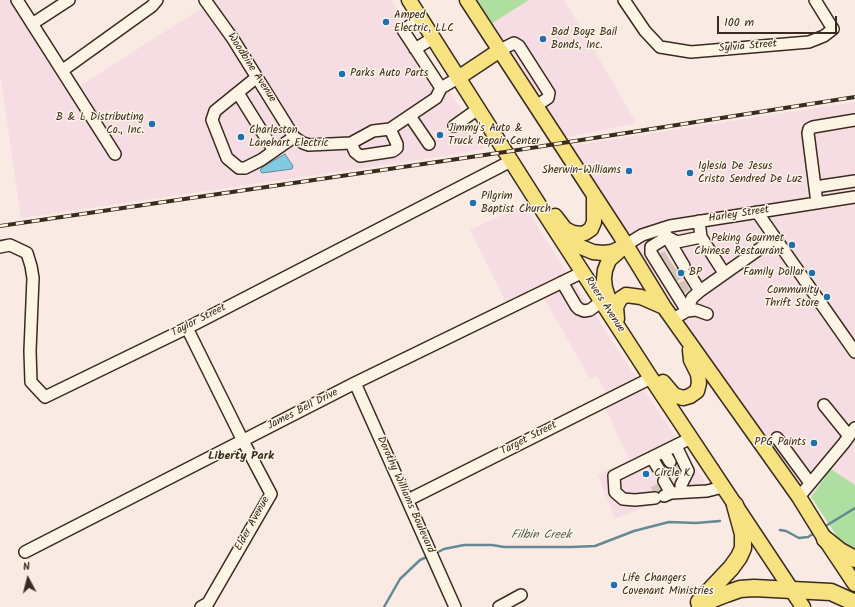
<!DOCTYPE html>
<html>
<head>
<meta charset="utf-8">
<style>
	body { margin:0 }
	#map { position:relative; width:855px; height:607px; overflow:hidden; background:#f9eae4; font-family:Kalam,sans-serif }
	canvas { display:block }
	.north { position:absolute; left:8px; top:559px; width:40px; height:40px; -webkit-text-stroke:3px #fcf5e5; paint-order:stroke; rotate:353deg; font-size:11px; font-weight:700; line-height:16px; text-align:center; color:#3b2a1e }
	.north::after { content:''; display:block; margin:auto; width:14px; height:18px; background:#3b2a1e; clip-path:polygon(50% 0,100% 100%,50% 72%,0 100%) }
	.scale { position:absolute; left:717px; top:16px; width:120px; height:18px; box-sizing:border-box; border:2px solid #3b2a1e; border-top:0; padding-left:5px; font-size:12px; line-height:14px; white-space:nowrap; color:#3b2a1e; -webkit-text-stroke:3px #fcf5e5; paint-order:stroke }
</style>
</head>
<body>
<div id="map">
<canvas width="855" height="607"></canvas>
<div class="north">N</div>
<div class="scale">100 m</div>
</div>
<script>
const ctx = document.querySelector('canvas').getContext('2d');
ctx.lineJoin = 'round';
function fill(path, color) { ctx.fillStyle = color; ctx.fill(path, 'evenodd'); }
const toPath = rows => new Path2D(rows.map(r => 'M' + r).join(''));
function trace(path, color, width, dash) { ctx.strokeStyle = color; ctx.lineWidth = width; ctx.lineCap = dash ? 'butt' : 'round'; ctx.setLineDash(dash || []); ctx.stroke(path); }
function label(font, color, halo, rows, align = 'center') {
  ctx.font = font + ' Kalam,sans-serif'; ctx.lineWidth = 3; ctx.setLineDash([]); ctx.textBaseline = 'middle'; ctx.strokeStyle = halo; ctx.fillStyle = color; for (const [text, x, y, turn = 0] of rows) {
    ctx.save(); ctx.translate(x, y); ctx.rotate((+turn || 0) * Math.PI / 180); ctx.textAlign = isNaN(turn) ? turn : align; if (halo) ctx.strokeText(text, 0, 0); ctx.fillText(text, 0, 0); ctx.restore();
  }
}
fill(toPath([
	[0,0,17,0,75,89,208,4,205,0,391,0,486,148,439,157,21,218,0,74],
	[529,0,564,0,583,31,636,123,563,138,490,24],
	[855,102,855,485,831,469,811,497,745,408,700,344,631,242,569,146],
	[524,205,573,282,715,497,656,503,615,519,598,475,629,460,606,409,609,399,597,376,590,379,541,292,509,308,470,230]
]), '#f6dde3');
fill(toPath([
	[477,0,529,0,491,24],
	[831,469,855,485,855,553,844,547,811,497]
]), '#aedfa0');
const water = toPath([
	[285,154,293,166,292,169,262,173,260,170,264,166,285,154]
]);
fill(water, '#82cae3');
trace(water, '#668a94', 1);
trace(toPath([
	[824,527,855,508],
	[780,530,786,531,799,538,808,537,816,532],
	[434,554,444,549,464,545,492,545,504,547,572,547,595,546,634,531,669,522,696,523,720,521],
	[384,607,400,579,420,560,429,556]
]), '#668a94', 2.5);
trace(toPath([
	[660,260,667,256],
	[667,269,673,265],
	[672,278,686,269],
	[680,289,687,285],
	[670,462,676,475],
	[653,492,662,488]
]), '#d3c4bc', 11, [11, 5.5]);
const minor = toPath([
	[17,0,115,154],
	[205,0,233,39,294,137,303,143,309,145,351,143,373,131,390,129,436,98,441,88],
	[624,0,645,31,660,47,691,52,809,42,824,36,833,29,815,0],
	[421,19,403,30,441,88,458,78],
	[32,24,69,0],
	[415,49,433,38],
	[500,50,514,43,519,46,549,93,548,98,536,106],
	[63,70,152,6,157,0],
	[257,77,215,111,212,120,227,158,239,168,245,168,261,160,294,137],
	[238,93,274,151],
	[410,116,429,144],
	[454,126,478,109],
	[351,143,355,152,360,156,393,151,397,148,397,144,390,129],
	[815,187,855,181],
	[817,203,808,133,809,129,813,127,855,120],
	[757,212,855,352],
	[663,228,667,237,651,247,651,253,687,311],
	[667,237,677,242,701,237,699,221],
	[667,237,684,266],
	[701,237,724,273],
	[626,245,642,235,670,226,855,197],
	[0,247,10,245,27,253,31,266,33,278,30,351,31,382,45,397,187,328,511,161],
	[690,275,700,291],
	[562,282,576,306,579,309,584,311,590,310,602,301],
	[687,311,692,298,700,291,775,238],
	[673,319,687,311,696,310,707,314],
	[187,328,243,441,271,494,208,603,201,607],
	[355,383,455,607],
	[824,405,849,436],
	[777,438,810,483],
	[676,446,688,471,681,485],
	[664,452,670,462],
	[652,458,658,468],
	[664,481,671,493],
	[664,496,671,493,707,491,723,487],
	[799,497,844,443,855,428],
	[655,498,635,500,623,499,615,492,614,476,691,438],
	[408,500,651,378],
	[25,552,355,383,583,272],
	[499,607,521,595]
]);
const major = toPath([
	[409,0,541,208,651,378,803,607],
	[467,0,620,235,664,307,799,497,825,539,855,584],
	[458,78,500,50],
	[555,216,565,229,573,233,581,234,585,233,591,229,594,222,594,195],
	[562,231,581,247,593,252,603,253,612,252,619,249],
	[611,306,605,288,604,279,605,270,609,260,626,245],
	[617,319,616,307,620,299,626,295,641,297,664,307],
	[663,382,674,395,683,398,690,396,697,391,699,383,698,374,691,360,690,350]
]);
const highway = toPath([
	[825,539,840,551,855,559],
	[699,602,731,568,739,557,743,548,743,534,735,505],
	[700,607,713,599,726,594,740,589,754,588,831,592,851,601,855,604]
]);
trace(minor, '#3b2a1e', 14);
trace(major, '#3b2a1e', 17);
trace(highway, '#3b2a1e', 19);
trace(minor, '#fcf5e5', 11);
trace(major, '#f7e281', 14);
trace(highway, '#f7e281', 16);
const rail = toPath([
	[0,226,505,152,855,97]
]);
trace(rail, '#3b2a1e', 4);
trace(rail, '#fcf5e5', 2.5, [8]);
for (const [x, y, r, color] of [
	[386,22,4,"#1f6fb2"],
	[543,39,4,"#1f6fb2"],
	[342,74,4,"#1f6fb2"],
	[152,124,4,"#1f6fb2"],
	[440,135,4,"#1f6fb2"],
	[241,137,4,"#1f6fb2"],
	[629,171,4,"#1f6fb2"],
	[690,173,4,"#1f6fb2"],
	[473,203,4,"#1f6fb2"],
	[792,245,4,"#1f6fb2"],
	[681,273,4,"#1f6fb2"],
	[812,273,4,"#1f6fb2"],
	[827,297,4,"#1f6fb2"],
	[814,443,4,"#1f6fb2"],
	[646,474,4,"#1f6fb2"],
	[614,585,4,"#1f6fb2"]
]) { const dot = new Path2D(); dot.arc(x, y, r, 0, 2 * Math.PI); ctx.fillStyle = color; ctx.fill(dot); trace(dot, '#fcf5e5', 1.5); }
label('11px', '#3b2a1e', '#fcf5e5', [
	["Amped",394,16],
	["Electric, LLC",394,29],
	["Bad Boyz Bail",551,33],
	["Bonds, Inc.",551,46],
	["Parks Auto Parts",350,74],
	["B & L Distributing",144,118,"right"],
	["Co., Inc.",144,131,"right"],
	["Jimmy's Auto &",448,129],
	["Truck Repair Center",448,142],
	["Charleston",249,131],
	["Lanehart Electric",249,144],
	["Iglesia De Jesus",698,167],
	["Cristo Sendred De Luz",698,180],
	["Sherwin-Williams",621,171,"right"],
	["Pilgrim",481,197],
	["Baptist Church",481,210],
	["Peking Gourmet",784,239,"right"],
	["Chinese Restaurant",784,252,"right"],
	["BP",689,273],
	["Family Dollar",804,273,"right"],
	["Community",819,291,"right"],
	["Thrift Store",819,304,"right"],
	["PPG Paints",806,443,"right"],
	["Circle K",654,474],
	["Life Changers",622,579],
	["Covenant Ministries",622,592]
], 'left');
label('11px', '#3b2a1e', '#fcf5e5', [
	["Sylvia Street",748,47,-5],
	["Woodbine Avenue",251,68,57],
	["Harley Street",739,215,-9],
	["Rivers Avenue",604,305,57],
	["Taylor Street",199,321,-27],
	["James Bell Drive",303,410,-27],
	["Target Street",529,439,-27],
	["Dorothy Williams Boulevard",405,495,66],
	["Elder Avenue",253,524,-61]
]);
label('bold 12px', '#3b2a1e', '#fcf5e5', [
	["Liberty Park",241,457]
]);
label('italic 12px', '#505a59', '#fcf5e5', [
	["Filbin Creek",541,536]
]);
</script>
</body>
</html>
